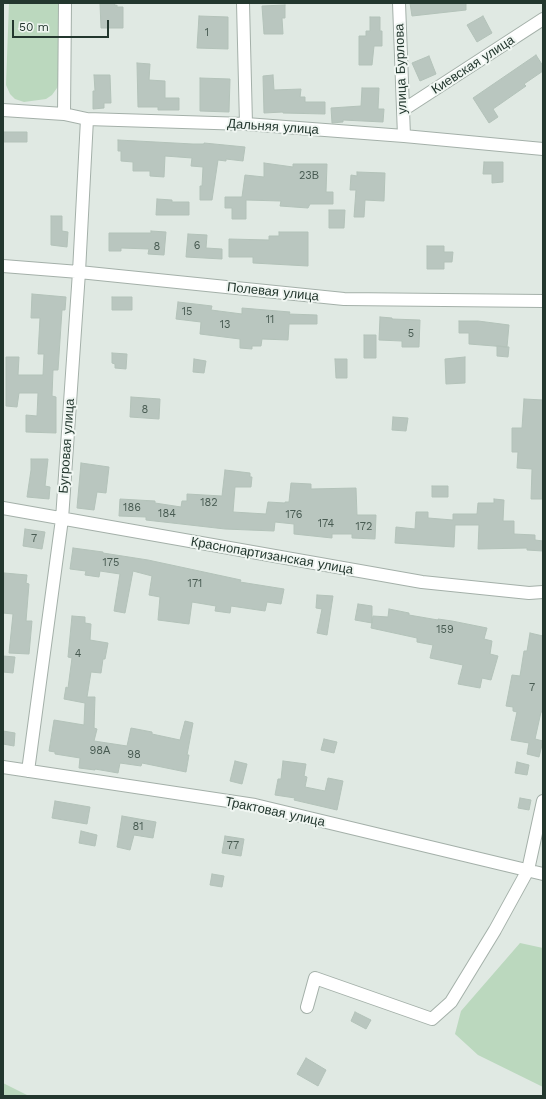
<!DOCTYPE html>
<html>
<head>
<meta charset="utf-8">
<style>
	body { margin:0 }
	#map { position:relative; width:546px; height:1099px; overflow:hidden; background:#e0e9e3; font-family:"Work Sans",sans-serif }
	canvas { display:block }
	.frame { position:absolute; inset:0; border:4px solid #23372e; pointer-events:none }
	.scale { position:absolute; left:12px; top:20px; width:97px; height:18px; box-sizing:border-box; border:2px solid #23372e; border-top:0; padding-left:5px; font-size:12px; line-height:14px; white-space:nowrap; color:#23372e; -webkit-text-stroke:3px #f0f6f2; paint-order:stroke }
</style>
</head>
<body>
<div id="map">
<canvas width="546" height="1099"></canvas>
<div class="frame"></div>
<div class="scale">50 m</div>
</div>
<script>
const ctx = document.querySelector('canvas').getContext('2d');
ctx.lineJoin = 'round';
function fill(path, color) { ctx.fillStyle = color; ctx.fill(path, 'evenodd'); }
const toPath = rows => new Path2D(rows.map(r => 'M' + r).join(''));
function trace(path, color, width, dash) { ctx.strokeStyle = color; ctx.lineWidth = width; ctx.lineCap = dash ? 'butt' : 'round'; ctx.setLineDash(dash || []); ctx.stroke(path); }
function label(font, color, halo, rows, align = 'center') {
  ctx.font = font + ' "Work Sans",sans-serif'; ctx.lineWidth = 4; ctx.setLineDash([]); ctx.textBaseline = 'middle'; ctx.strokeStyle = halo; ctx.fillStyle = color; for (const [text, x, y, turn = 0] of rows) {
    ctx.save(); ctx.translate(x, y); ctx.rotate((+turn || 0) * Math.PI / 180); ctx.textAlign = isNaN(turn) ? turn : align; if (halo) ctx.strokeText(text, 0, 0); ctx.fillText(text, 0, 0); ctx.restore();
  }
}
fill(toPath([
	[9,3,63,3,60,80,57,88,52,95,46,99,24,102,15,99,10,94,6,85],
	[520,943,543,948,543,1087,478,1055,455,1034,461,1011],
	[3,1083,29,1096,3,1096]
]), '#bbd8be');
const building = toPath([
	[100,3,115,3,115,6,117,5,117,7,123,7,123,28,101,28,100,3],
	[410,3,466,3,466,10,412,16,410,3],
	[285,5,285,18,282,18,283,34,264,34,262,6,285,5],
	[199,16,228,17,228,49,197,48,199,16],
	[483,16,492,33,477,42,467,25,483,16],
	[370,17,380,17,380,31,382,31,382,46,374,46,372,65,359,65,359,36,366,36,366,31,370,31,370,17],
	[536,55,543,66,543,71,524,84,526,86,493,109,498,117,489,123,473,98,536,55],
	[429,56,436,74,420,81,412,63,429,56],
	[137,63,150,64,149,80,165,81,165,98,179,98,179,110,158,110,158,107,138,107,137,63],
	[94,75,110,75,111,103,104,103,104,108,93,109,93,91,95,91,94,75],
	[273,75,274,90,301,89,300,97,305,97,305,102,325,102,325,114,283,113,283,112,264,113,263,76,273,75],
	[200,78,230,79,229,112,200,111,200,78],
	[362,88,379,88,378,109,384,109,383,122,343,120,343,122,332,123,331,108,361,106,362,88],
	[3,132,27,132,27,142,3,142,3,132],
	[118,140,193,144,204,144,204,143,245,147,243,161,226,159,226,161,218,160,212,200,200,200,200,186,202,186,203,167,191,166,192,158,165,156,164,177,150,176,150,171,133,171,133,162,121,161,121,151,118,151,118,140],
	[484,162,503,162,503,182,492,183,492,174,483,174,484,162],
	[264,163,293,167,293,164,327,164,326,192,333,192,333,204,310,204,308,208,280,206,281,201,246,200,246,219,232,219,232,208,225,208,225,197,242,197,245,175,264,177,264,163],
	[357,172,385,173,384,201,365,200,364,217,354,217,356,190,350,190,351,175,357,176,357,172],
	[157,199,172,200,172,202,189,202,189,215,156,215,157,199],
	[329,210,345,210,344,228,329,228,329,210],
	[51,216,62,216,62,231,68,232,67,247,51,245,51,216],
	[151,231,166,232,164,255,148,254,149,249,121,248,121,251,109,251,109,233,151,233,151,231],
	[279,232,308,232,308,266,253,263,253,257,229,257,229,239,269,240,269,236,279,236,279,232],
	[188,234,207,235,206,248,222,249,222,259,186,257,188,234],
	[427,246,444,246,444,252,453,252,452,262,444,262,444,269,427,269,427,246],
	[32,294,66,297,65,310,62,310,58,370,53,370,52,396,56,397,56,433,26,432,26,415,37,416,38,393,19,393,17,407,6,406,6,357,19,357,18,375,43,375,44,354,38,354,40,318,31,318,32,294],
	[112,297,132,297,132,310,112,310,112,297],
	[178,302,212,306,211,310,242,314,242,308,290,312,289,314,317,315,317,324,289,324,288,340,262,339,261,346,252,346,252,349,240,348,240,339,200,334,201,322,176,319,178,302],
	[380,317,392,318,392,319,420,320,419,347,402,347,402,341,379,340,380,317],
	[459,321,478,321,509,325,507,347,469,344,469,333,459,333,459,321],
	[364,335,376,335,376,358,364,358,364,335],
	[497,346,509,347,508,357,497,356,497,346],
	[112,353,127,354,126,369,115,368,115,364,112,363,112,353],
	[465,357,465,383,446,384,445,359,465,357],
	[194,359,206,361,204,373,193,372,194,359],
	[335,359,347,359,347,378,336,378,335,359],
	[131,397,160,399,159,419,130,417,131,397],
	[524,399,543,400,543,499,531,499,532,469,517,468,518,452,512,452,512,428,522,428,524,399],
	[393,417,408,418,406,431,392,430,393,417],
	[31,459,48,459,45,486,50,487,49,499,27,497,31,470,31,459],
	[81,463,109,467,106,493,97,492,94,510,77,508,81,463],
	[225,470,250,473,250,477,252,477,251,487,235,487,233,512,266,514,268,502,285,503,285,502,289,502,291,483,311,484,311,489,356,488,357,515,376,515,375,539,352,538,352,534,332,534,332,538,294,534,294,524,275,522,274,531,225,529,146,520,146,517,119,516,120,499,155,501,155,503,181,507,182,501,187,501,187,494,222,496,225,470],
	[432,486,448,486,448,497,432,497,432,486],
	[494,499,504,500,503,521,514,521,514,534,535,535,535,540,543,541,543,551,527,550,527,548,478,549,479,525,455,525,454,547,395,543,396,527,415,529,416,512,428,512,428,518,453,520,453,514,477,514,478,503,494,503,494,499],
	[25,529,45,532,42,549,23,546,25,529],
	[73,548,103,552,103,553,148,560,241,580,240,582,284,589,281,604,267,602,265,611,231,606,230,613,215,611,216,606,192,602,189,624,158,620,160,597,149,595,152,576,133,571,125,613,114,611,120,574,100,571,99,577,85,575,86,571,70,569,73,548],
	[4,573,27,575,26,583,29,584,26,621,32,621,29,654,9,653,13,614,3,613,4,573],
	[317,595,333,596,327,635,317,633,322,609,316,608,317,595],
	[358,604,372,606,372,623,355,620,358,604],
	[389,609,409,613,409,615,438,620,438,619,452,621,487,628,484,639,492,641,490,654,498,656,491,680,482,678,480,688,458,684,463,665,430,658,433,645,417,642,417,638,371,628,373,616,388,617,389,609],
	[72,616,85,617,85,623,91,624,90,640,108,643,105,659,103,659,101,673,91,672,87,697,95,697,94,728,97,729,94,741,127,746,131,728,152,732,152,734,180,740,185,721,193,723,187,755,189,755,186,772,142,763,141,766,120,763,118,773,95,769,95,770,79,768,80,758,55,754,55,752,49,751,54,720,84,725,85,703,64,699,66,687,68,688,72,658,68,657,72,616],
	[530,633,543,636,543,712,541,712,535,739,543,741,539,757,527,754,529,743,511,740,517,712,513,711,513,707,506,706,512,675,520,676,524,651,527,651,530,633],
	[3,656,15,657,13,673,3,672,3,656],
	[3,731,15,733,14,746,3,744,3,731],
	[324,739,337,742,334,753,321,750,324,739],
	[235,761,247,764,242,784,230,781,235,761],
	[283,761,306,764,304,776,307,777,305,787,325,791,328,778,343,781,337,810,294,800,295,798,275,795,278,779,281,779,283,761],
	[517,762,529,765,527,775,515,773,517,762],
	[520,798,531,800,529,810,518,808,520,798],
	[55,801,90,807,87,824,52,818,55,801],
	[122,816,156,822,153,838,134,835,130,850,117,847,122,816],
	[81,831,97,835,95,846,79,843,81,831],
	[225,836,244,839,241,856,222,853,225,836],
	[212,874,224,876,222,887,210,885,212,874],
	[355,1012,371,1020,366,1029,351,1021,355,1012],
	[306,1058,326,1070,318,1086,297,1074,306,1058]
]);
fill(building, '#b9c6bf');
trace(building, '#b3c2b9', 1);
const minor = toPath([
	[243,3,246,124],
	[399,3,404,136],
	[3,110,64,114,87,119,246,124,404,136,543,149],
	[403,110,543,19],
	[64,114,65,3],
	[3,266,79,272,344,299,543,301],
	[3,508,422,582,529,593,543,592],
	[3,767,255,805,543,874],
	[28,771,62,519,79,272,87,119],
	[307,1007,315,978,432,1019,451,1002,495,930,528,870,543,801]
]);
trace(minor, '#a4b0a9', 14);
trace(minor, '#fff', 12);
label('11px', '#485b52', null, [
	["1",207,33],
	["23В",309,176],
	["6",197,246],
	["8",157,247],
	["15",187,312],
	["11",270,320],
	["13",225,325],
	["5",411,334],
	["8",145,410],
	["182",209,503],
	["186",132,508],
	["184",167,514],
	["176",294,515],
	["174",326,524],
	["172",364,527],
	["7",34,539],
	["175",111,563],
	["171",195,584],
	["159",445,630],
	["4",78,654],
	["7",532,688],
	["98А",100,751],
	["98",134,755],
	["81",138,827],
	["77",233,846]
]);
label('13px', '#23372e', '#f0f6f2', [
	["Киевская улица",473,65,-33],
	["улица Бурлова",401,69,-92],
	["Дальняя улица",273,127,4],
	["Полевая улица",273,292,6],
	["Бугровая улица",67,446,-86],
	["Краснопартизанская улица",272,556,10],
	["Трактовая улица",275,812,12]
]);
</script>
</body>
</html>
